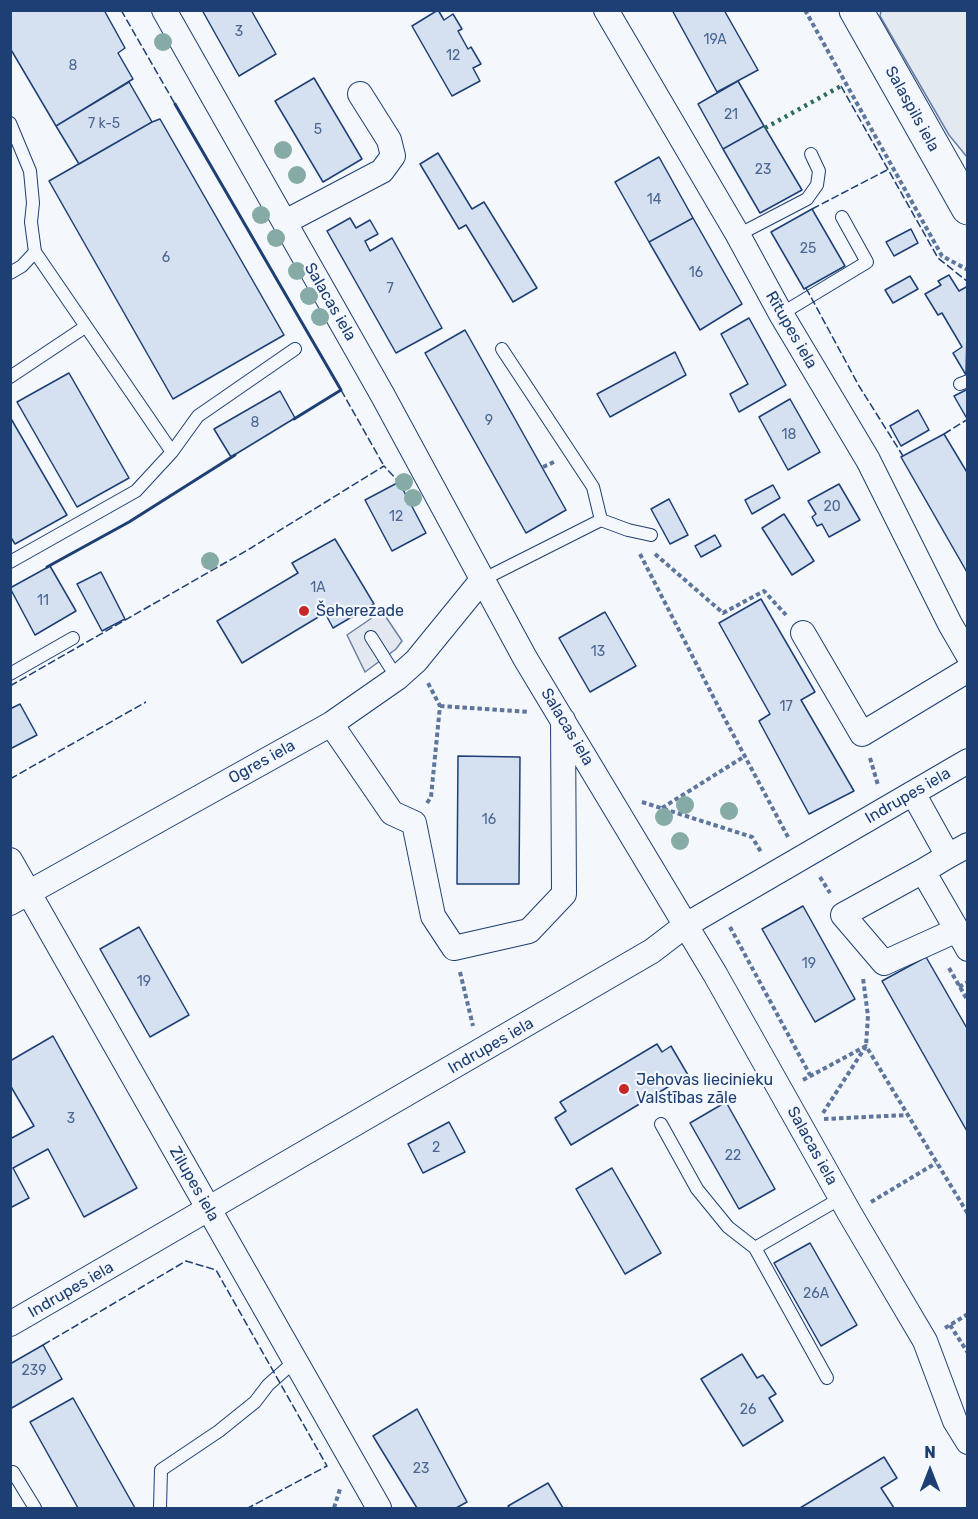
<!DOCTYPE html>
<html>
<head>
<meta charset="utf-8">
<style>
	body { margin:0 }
	#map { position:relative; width:978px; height:1519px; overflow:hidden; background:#f4f7fb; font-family:Rubik,sans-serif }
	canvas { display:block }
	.frame { position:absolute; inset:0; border:12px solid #1d3f73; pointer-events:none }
	.north { position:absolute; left:900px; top:1441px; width:60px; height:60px; -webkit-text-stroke:4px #f4f7fb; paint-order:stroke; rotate:0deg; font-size:16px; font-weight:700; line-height:24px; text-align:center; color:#1d3f73 }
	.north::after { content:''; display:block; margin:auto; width:21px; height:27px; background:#1d3f73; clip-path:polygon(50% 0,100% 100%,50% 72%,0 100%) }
</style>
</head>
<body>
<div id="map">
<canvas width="978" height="1519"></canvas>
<div class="frame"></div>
<div class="north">N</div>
</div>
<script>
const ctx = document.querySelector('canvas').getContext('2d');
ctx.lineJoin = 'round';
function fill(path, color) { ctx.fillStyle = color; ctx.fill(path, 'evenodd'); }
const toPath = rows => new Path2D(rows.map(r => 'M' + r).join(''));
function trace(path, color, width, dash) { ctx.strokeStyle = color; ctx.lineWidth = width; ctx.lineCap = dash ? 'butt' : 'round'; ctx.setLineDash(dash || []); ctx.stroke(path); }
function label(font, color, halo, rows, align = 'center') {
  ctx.font = font + ' Rubik,sans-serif'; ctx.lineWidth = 4.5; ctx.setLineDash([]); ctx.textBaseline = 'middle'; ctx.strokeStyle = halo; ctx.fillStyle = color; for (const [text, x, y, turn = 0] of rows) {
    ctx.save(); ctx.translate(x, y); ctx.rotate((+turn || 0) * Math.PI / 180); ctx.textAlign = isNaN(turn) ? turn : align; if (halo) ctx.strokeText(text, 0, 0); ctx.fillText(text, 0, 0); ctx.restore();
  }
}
const green = toPath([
	[881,11,967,11,967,157,949,135,880,16,881,11]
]);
fill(green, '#e3e9f0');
trace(green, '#687fa3', 1.5);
const parking = toPath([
	[382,611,402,641,396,649,365,672,347,635,382,611]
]);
fill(parking, '#e3e8f0');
trace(parking, '#687fa3', 1.5);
const building = toPath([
	[10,10,104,10,125,48,118,53,133,79,56,126,10,48,10,10],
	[202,10,251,10,276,54,239,76,202,10],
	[438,10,444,20,453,14,462,29,458,31,468,49,471,47,481,64,473,68,480,81,452,96,412,26,438,10],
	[672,10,724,10,758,70,717,92,672,10],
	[314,78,362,159,323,182,275,101,314,78],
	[738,81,764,126,723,149,698,104,738,81],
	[129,82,152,122,79,164,56,126,129,82],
	[160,119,284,335,173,399,49,181,152,122,160,119],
	[764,126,802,190,760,213,723,149,764,126],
	[438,153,472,209,484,202,537,288,513,302,466,225,459,229,420,164,438,153],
	[659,157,693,218,649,242,615,182,659,157],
	[812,209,845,266,804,289,771,232,812,209],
	[350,218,356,228,370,220,378,234,365,241,370,251,392,238,442,328,396,353,327,231,350,218],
	[693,218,742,304,700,330,649,242,693,218],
	[911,229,918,243,894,256,886,242,911,229],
	[949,275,959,291,968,286,966,375,953,353,962,347,942,313,938,315,925,294,941,285,938,281,949,275],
	[910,276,918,289,893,303,885,290,910,276],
	[749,318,786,385,739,412,730,394,748,384,721,334,749,318],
	[465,330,566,510,526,533,425,353,465,330],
	[675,352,686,375,610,417,597,394,675,352],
	[69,373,129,478,77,507,17,402,69,373],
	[968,389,968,416,966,417,954,396,968,389],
	[280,391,295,418,231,457,214,429,280,391],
	[790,399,820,452,788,470,759,417,790,399],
	[918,410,929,430,901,446,890,426,918,410],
	[10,417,67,515,15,544,10,536,10,417],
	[944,434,968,474,968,574,901,457,944,434],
	[399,482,426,533,392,551,365,500,399,482],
	[839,484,860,520,829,537,822,524,817,526,812,517,816,514,808,501,839,484],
	[773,485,780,498,752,514,745,500,773,485],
	[669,499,688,535,670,544,651,509,669,499],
	[784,514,814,561,792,575,762,528,784,514],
	[715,535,721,546,701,557,695,546,715,535],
	[335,539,374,604,333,628,325,613,242,663,217,621,298,573,292,563,335,539],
	[50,566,76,611,35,635,10,588,50,566],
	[101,572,125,619,102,631,77,584,101,572],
	[761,599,815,692,801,700,854,791,809,814,759,721,770,714,719,623,761,599],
	[605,612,636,666,590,692,559,638,605,612],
	[20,704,37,735,10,749,10,709,20,704],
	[458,756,520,757,519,884,457,884,458,756],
	[803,906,855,999,815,1022,762,929,803,906],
	[139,927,189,1015,150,1037,100,949,139,927],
	[926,957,968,1030,968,1133,882,981,926,957],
	[53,1036,137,1188,84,1217,48,1149,13,1168,29,1198,10,1208,10,1139,34,1126,10,1085,10,1061,53,1036],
	[657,1044,662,1052,671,1046,688,1075,571,1145,555,1118,566,1111,560,1102,657,1044],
	[726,1102,775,1189,739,1209,690,1123,726,1102],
	[449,1122,465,1152,423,1173,408,1144,449,1122],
	[612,1168,661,1253,625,1274,576,1189,612,1168],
	[810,1243,857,1325,821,1346,774,1263,810,1243],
	[43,1345,62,1379,10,1409,10,1364,43,1345],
	[742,1354,757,1378,763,1375,776,1394,769,1398,783,1421,743,1446,701,1379,742,1354],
	[73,1398,135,1508,78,1508,30,1422,73,1398],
	[417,1409,467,1502,456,1508,417,1508,373,1436,417,1409],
	[884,1457,897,1478,881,1488,894,1508,800,1508,884,1457],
	[548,1483,563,1508,510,1508,508,1506,548,1483]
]);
fill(building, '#d5e0f0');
trace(building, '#1d3f73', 1.5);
const lane = toPath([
	[10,123,30,171,33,203,31,222,35,252,172,452],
	[738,235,807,199,817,185,819,171,811,154],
	[10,273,22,266,35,252],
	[781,314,867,262,842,217],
	[10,377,85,327],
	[960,384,968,381],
	[601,520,628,530,651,535],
	[10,562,136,491,172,452,198,416,295,349],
	[482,580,601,520,593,487,502,349],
	[371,637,397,678],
	[10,674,73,638],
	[661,1124,697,1189,728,1227,755,1248],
	[827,1378,755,1248,841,1198],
	[13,1472,35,1508],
	[160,1508,161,1470,219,1431,255,1402,268,1385,295,1361]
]);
const street = toPath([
	[164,10,382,394,525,658,715,974,850,1214,925,1341,955,1421,968,1442],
	[606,10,738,235,781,314,868,460,950,624,968,655],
	[285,222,382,171,393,156,389,140,360,94],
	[803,633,862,734,968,670],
	[331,724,392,813,414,823,433,916,454,948,529,931,564,894,563,720],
	[913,793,948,856,923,871,968,949],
	[948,856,968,845],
	[10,860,379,1508],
	[923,871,843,915,884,963,957,930],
	[10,903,331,724,397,678,416,661,482,580],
	[10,1324,652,951,686,925,968,761]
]);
const secondary = toPath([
	[856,10,968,208]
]);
trace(lane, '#1d3f73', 14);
trace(street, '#1d3f73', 26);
trace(secondary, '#1d3f73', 35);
trace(toPath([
	[805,10,942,256,968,270],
	[543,467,554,462],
	[640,554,719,708,788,837],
	[655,554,723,613,764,591,786,615],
	[440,706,529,712],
	[870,758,878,785],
	[642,802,752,837,761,852],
	[427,803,431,797,440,706,428,683],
	[662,808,745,756],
	[820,877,830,893],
	[730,927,810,1075],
	[949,968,968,1001],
	[460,972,473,1026],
	[959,987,968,982],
	[803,1080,866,1046,968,1214],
	[823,1113,866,1046,868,1016,863,978],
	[824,1119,907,1115],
	[871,1202,936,1163],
	[950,1325,968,1353],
	[945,1328,968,1314],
	[334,1508,340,1489]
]), '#5e769c', 4, [4.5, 3]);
trace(lane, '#f4f7fb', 12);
trace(street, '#f4f7fb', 24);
trace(secondary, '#f4f7fb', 33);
trace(toPath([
	[765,128,841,86]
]), '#2c6c60', 4.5, [3, 4.5]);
trace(toPath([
	[121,10,175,104],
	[841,86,938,258,968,282],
	[812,209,887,170],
	[806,288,859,386,903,456],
	[341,390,384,466],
	[944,434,968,419],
	[10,686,251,548,384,466,399,482],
	[10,779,146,702],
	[43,1345,186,1261,216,1270,327,1466,248,1508]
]), '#1d3f73', 1.5, [8, 3]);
trace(toPath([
	[175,104,341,390,294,419],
	[47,567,129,522,235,455]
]), '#1d3f73', 3);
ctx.fillStyle = '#86aba6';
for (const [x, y] of [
	[163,42],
	[283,150],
	[297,175],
	[261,215],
	[276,238],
	[297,271],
	[309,296],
	[320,317],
	[404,482],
	[413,498],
	[210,561],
	[685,805],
	[729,811],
	[664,817],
	[680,841]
]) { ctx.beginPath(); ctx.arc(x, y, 9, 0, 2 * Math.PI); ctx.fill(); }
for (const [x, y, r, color] of [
	[304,611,6,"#c62828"],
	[624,1089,6,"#c62828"]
]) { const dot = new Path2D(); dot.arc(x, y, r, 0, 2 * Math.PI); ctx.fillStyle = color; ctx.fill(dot); trace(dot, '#f4f7fb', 2); }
label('14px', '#4b6792', null, [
	["3",239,32],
	["19A",715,40],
	["12",453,56],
	["8",73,66],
	["21",731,115],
	["7 k-5",104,124],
	["5",318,130],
	["23",763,170],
	["14",654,200],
	["25",808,249],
	["6",166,258],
	["16",696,273],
	["7",390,289],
	["9",489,421],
	["8",255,423],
	["18",789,435],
	["20",832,507],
	["12",396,517],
	["1A",318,588],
	["11",43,601],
	["13",598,652],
	["17",786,707],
	["16",489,820],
	["19",809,964],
	["19",144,982],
	["3",71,1119],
	["2",436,1148],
	["22",733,1156],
	["26A",816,1294],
	["239",34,1371],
	["26",748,1410],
	["23",421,1469]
]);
label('16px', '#1d3f73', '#f4f7fb', [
	["Salaspils iela",912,109,61],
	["Salacas iela",330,302,60],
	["Rītupes iela",791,330,60],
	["Salacas iela",567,727,59],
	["Ogres iela",262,762,-29],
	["Indrupes iela",908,796,-30],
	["Indrupes iela",491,1046,-30],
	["Salacas iela",812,1146,61],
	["Zilupes iela",194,1184,60],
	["Indrupes iela",71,1290,-30]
]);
label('16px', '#1d3f73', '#f4f7fb', [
	["Šeherezade",316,611],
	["Jehovas liecinieku",636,1080],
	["Valstības zāle",636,1098]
], 'left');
</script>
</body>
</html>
